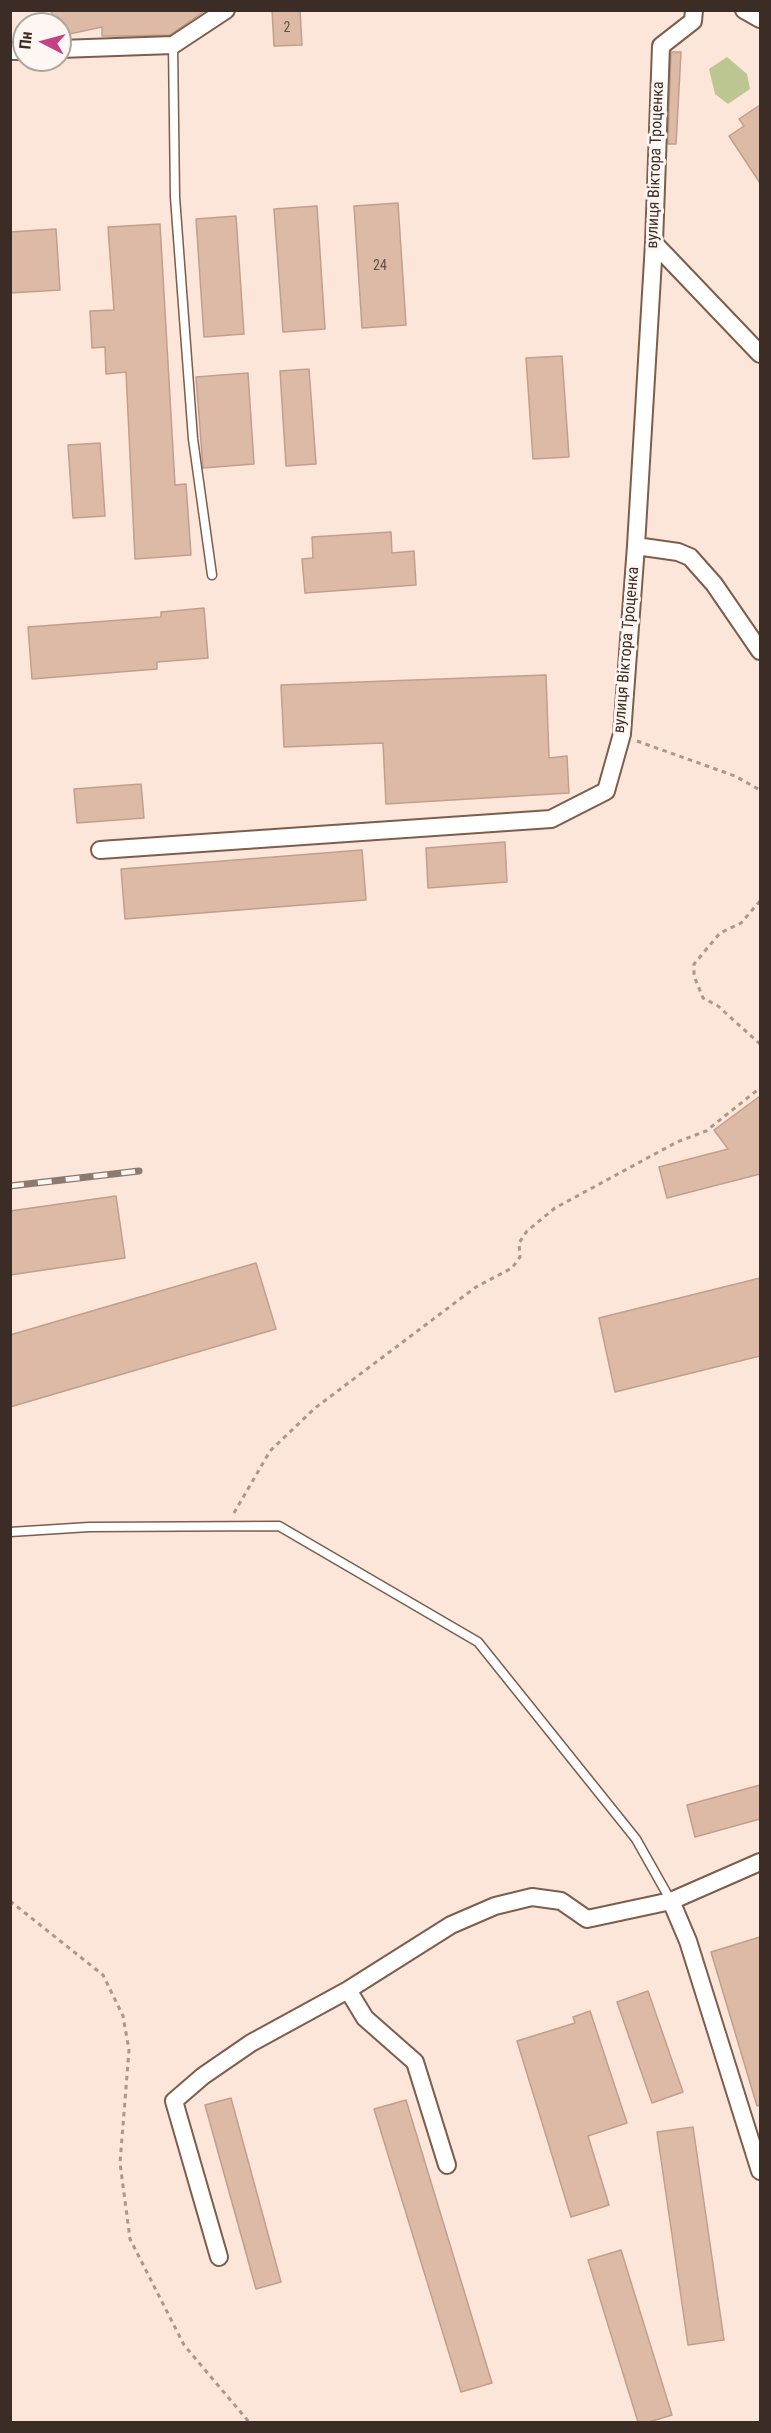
<!DOCTYPE html>
<html>
<head>
<meta charset="utf-8">
<style>
	body { margin:0 }
	#map { position:relative; width:771px; height:2433px; overflow:hidden; background:#fce5d9; font-family:"Roboto Condensed",sans-serif }
	canvas { display:block }
	.frame { position:absolute; inset:0; border:12px solid #3b2d25; pointer-events:none }
	.north { position:absolute; left:12px; top:12px; width:60px; height:60px; box-sizing:border-box; background:#fef6f2; border:2px solid #b0a6a0; border-radius:50%; rotate:276deg; font-size:16px; font-weight:700; line-height:24px; text-align:center; color:#3b2d25 }
	.north::after { content:''; display:block; margin:auto; width:21px; height:27px; background:#c64184; clip-path:polygon(50% 0,100% 100%,50% 72%,0 100%) }
</style>
</head>
<body>
<div id="map">
<canvas width="771" height="2433"></canvas>
<div class="frame"></div>
<div class="north">Пн</div>
</div>
<script>
const ctx = document.querySelector('canvas').getContext('2d');
ctx.lineJoin = 'round';
function fill(path, color) { ctx.fillStyle = color; ctx.fill(path, 'evenodd'); }
const toPath = rows => new Path2D(rows.map(r => 'M' + r).join(''));
function trace(path, color, width, dash) { ctx.strokeStyle = color; ctx.lineWidth = width; ctx.lineCap = dash ? 'butt' : 'round'; ctx.setLineDash(dash || []); ctx.stroke(path); }
function label(font, color, halo, rows, align = 'center') {
  ctx.font = font + ' "Roboto Condensed",sans-serif'; ctx.lineWidth = 6; ctx.setLineDash([]); ctx.textBaseline = 'middle'; ctx.strokeStyle = halo; ctx.fillStyle = color; for (const [text, x, y, turn = 0] of rows) {
    ctx.save(); ctx.translate(x, y); ctx.rotate((+turn || 0) * Math.PI / 180); ctx.textAlign = isNaN(turn) ? turn : align; if (halo) ctx.strokeText(text, 0, 0); ctx.fillText(text, 0, 0); ctx.restore();
  }
}
fill(toPath([
	[727,57,747,74,750,89,728,104,715,94,709,69]
]), '#bcc691');
const building = toPath([
	[51,10,206,10,170,35,120,36,102,36,102,27,60,36,60,24,54,24,51,10],
	[272,10,300,10,302,45,274,46,272,10],
	[671,52,681,52,676,144,668,144,671,52],
	[760,105,760,183,729,136,744,126,739,119,760,105],
	[398,203,406,325,362,328,354,206,398,203],
	[317,206,325,329,283,332,274,209,317,206],
	[236,216,244,334,204,337,196,219,236,216],
	[160,224,175,485,186,484,191,555,135,559,126,372,106,374,105,347,92,348,90,311,114,310,108,227,160,224],
	[56,229,60,290,10,293,10,232,56,229],
	[562,356,569,457,533,459,526,358,562,356],
	[309,369,316,464,286,466,280,371,309,369],
	[248,373,254,464,203,468,196,377,248,373],
	[100,443,105,516,73,518,68,445,100,443],
	[391,532,392,553,414,551,416,585,305,593,302,559,313,558,312,537,391,532],
	[204,608,208,658,157,662,157,669,32,679,28,627,161,617,161,612,204,608],
	[546,675,549,758,567,756,569,793,386,804,383,743,284,747,281,685,546,675],
	[141,784,144,818,77,823,74,789,141,784],
	[505,842,507,882,428,888,426,848,505,842],
	[362,850,366,900,125,919,121,869,362,850],
	[760,1096,760,1174,667,1198,659,1167,728,1149,714,1130,760,1096],
	[116,1196,125,1258,10,1275,10,1211,116,1196],
	[256,1263,276,1329,10,1407,10,1335,256,1263],
	[760,1278,760,1356,615,1392,599,1318,760,1278],
	[760,1785,760,1819,695,1837,687,1805,760,1785],
	[760,1937,760,2105,757,2106,711,1952,760,1937],
	[648,1991,683,2092,652,2103,617,2002,648,1991],
	[590,2011,627,2123,588,2136,609,2205,571,2217,517,2041,575,2023,573,2017,590,2011],
	[231,2098,281,2282,256,2289,205,2105,231,2098],
	[406,2100,492,2383,461,2392,374,2109,406,2100],
	[693,2127,724,2340,688,2345,657,2132,693,2127],
	[621,2250,672,2415,649,2422,638,2422,588,2260,621,2250]
]);
fill(building, '#ddbaa6');
trace(building, '#c19f8b', 1.5);
const lane = toPath([
	[173,45,175,197,193,439,212,575],
	[10,1532,89,1527,279,1526,478,1642,636,1839,671,1901]
]);
const street = toPath([
	[744,10,760,19],
	[60,49,173,45,226,10],
	[10,51,24,51],
	[654,243,760,354],
	[636,546,678,552,690,557,714,584,760,651],
	[100,850,551,819,606,791,622,734,636,546,654,243,661,46,693,21,694,10],
	[671,1901,688,1941,760,2171],
	[348,1990,365,2018,415,2062,447,2165],
	[219,2257,174,2101,203,2076,251,2043,348,1990,451,1925,495,1906,532,1897,561,1901,587,1919,671,1901,760,1862]
]);
trace(lane, '#7d5d4b', 11);
trace(street, '#7d5d4b', 20);
trace(toPath([
	[637,741,735,776,760,790],
	[760,901,741,923,720,933,694,964,694,976,703,998,718,1006,760,1044],
	[234,1513,270,1451,315,1408,476,1287,512,1268,520,1257,519,1243,527,1231,555,1208,677,1142,706,1131,760,1088],
	[10,1901,103,1975,123,2016,129,2050,120,2163,130,2239,184,2345,249,2422]
]), '#ab978d', 3, [4.5, 4.5]);
trace(lane, '#fff', 8);
trace(street, '#fff', 16);
const rail = toPath([
	[10,1186,139,1171]
]);
trace(rail, '#8b7a70', 7);
trace(rail, '#fef6f2', 4.5, [14]);
label('14px', '#645045', null, [
	["2",287,28],
	["24",380,266]
]);
label('16px', '#3b2d25', '#fef6f2', [
	["вулиця Віктора Троценка",656,165,-88],
	["вулиця Віктора Троценка",627,650,-85]
]);
</script>
</body>
</html>
